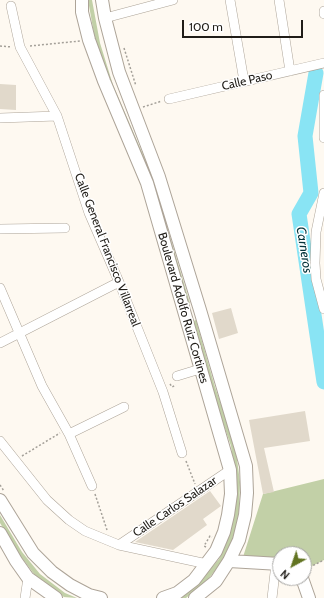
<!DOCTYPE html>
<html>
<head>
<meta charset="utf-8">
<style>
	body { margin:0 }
	#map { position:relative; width:324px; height:598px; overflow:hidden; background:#fef9f1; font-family:Cabin,sans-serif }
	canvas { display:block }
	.north { position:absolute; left:272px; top:546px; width:40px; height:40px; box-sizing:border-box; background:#fff; border:1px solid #a6a5a3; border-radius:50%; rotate:220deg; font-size:11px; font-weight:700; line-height:16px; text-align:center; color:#201d18 }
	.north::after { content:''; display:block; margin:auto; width:14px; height:18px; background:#627422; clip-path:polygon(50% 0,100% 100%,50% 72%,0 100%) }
	.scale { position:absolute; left:182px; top:20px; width:121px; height:18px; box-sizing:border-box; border:2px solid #201d18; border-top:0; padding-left:5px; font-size:12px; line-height:14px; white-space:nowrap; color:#201d18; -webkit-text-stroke:3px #fff; paint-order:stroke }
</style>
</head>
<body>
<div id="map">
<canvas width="324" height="598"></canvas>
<div class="north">N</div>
<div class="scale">100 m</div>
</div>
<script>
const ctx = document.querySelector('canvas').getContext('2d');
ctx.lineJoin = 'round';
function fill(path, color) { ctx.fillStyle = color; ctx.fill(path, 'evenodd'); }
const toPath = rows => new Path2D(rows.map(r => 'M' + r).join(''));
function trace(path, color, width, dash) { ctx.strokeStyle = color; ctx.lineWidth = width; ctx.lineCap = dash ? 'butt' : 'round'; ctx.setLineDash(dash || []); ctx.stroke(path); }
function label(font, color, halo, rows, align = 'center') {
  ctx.font = font + ' Cabin,sans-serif'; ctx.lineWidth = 3; ctx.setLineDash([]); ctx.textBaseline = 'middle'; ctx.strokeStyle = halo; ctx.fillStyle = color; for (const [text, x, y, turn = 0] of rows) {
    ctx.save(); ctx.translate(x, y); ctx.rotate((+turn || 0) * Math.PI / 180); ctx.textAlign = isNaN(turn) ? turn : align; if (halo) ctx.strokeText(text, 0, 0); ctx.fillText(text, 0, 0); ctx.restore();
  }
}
fill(toPath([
	[88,0,92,0,100,43,113,85,150,171,190,303,185,305,96,45],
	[196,320,215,387,235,444,240,482,239,510,235,534,223,561,209,578,186,598,176,598,205,575,219,559,230,533,234,510,236,483,231,446,211,388,191,322],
	[324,479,324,560,304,570,304,554,280,554,280,558,243,557,263,494],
	[0,515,22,552,40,574,65,593,77,598,64,597,37,578,19,554,0,523]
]), '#c2d0a7');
trace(toPath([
	[316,73,305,136,311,193,299,214,324,382]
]), '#89e4f4', 15);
fill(toPath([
	[0,84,16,85,16,110,0,109],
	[231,308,238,333,219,339,212,313],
	[305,411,310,441,264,448,274,492,263,494,249,420],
	[210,491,221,506,203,519,207,525,173,550,135,542]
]), '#e1d9cb');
const minor = toPath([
	[230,0,244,81],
	[279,0,290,71],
	[11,6,20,47,57,116,89,213,119,282,163,392,182,453],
	[324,11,324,14],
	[105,18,173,0],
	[324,95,324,138],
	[169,99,324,63],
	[0,118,57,116],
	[324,193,316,232,315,263,316,279,324,309],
	[0,229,65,228],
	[0,288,42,386,69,434,92,486],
	[0,343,119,282],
	[177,376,200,369],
	[69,434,124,407],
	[0,441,47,500,69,520,85,531,119,545,207,564],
	[119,545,230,470],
	[25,598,28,578],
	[272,598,276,564]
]);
const major = toPath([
	[82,0,82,12,89,40,104,81,147,183,230,470,231,494,228,515,224,532,216,551,194,580,177,593,163,598],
	[102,0,105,18,119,72,159,177,200,310,246,466,247,493,245,515,239,540,229,561,216,581,195,598],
	[0,500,33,553,52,572,70,585,89,595,101,598],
	[0,533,16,561,28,578,56,598],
	[229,561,280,564],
	[302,578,309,598]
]);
trace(minor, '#ada498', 10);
trace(major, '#ada498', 14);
trace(toPath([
	[0,46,12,47],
	[30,46,80,41],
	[124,48,136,86],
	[143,107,162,101],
	[170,384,172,387,176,385],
	[22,456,60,433],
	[186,461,195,484],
	[0,485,4,491],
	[95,494,107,530],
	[206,547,204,546,210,536,212,537],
	[306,569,324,560]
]), '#a4a099', 1.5, [2, 2]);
trace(minor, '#fff', 9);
trace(major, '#fff', 12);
label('12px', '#201d18', '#fff', [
	["Calle Paso",247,81,-13],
	["Calle General Francisco Villarreal",107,250,69],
	["Boulevard Adolfo Ruiz Cortines",183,308,74],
	["Calle Carlos Salazar",175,507,-34]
]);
label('italic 13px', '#05333a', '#fff', [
	["Carneros",304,250,81]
]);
</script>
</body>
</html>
